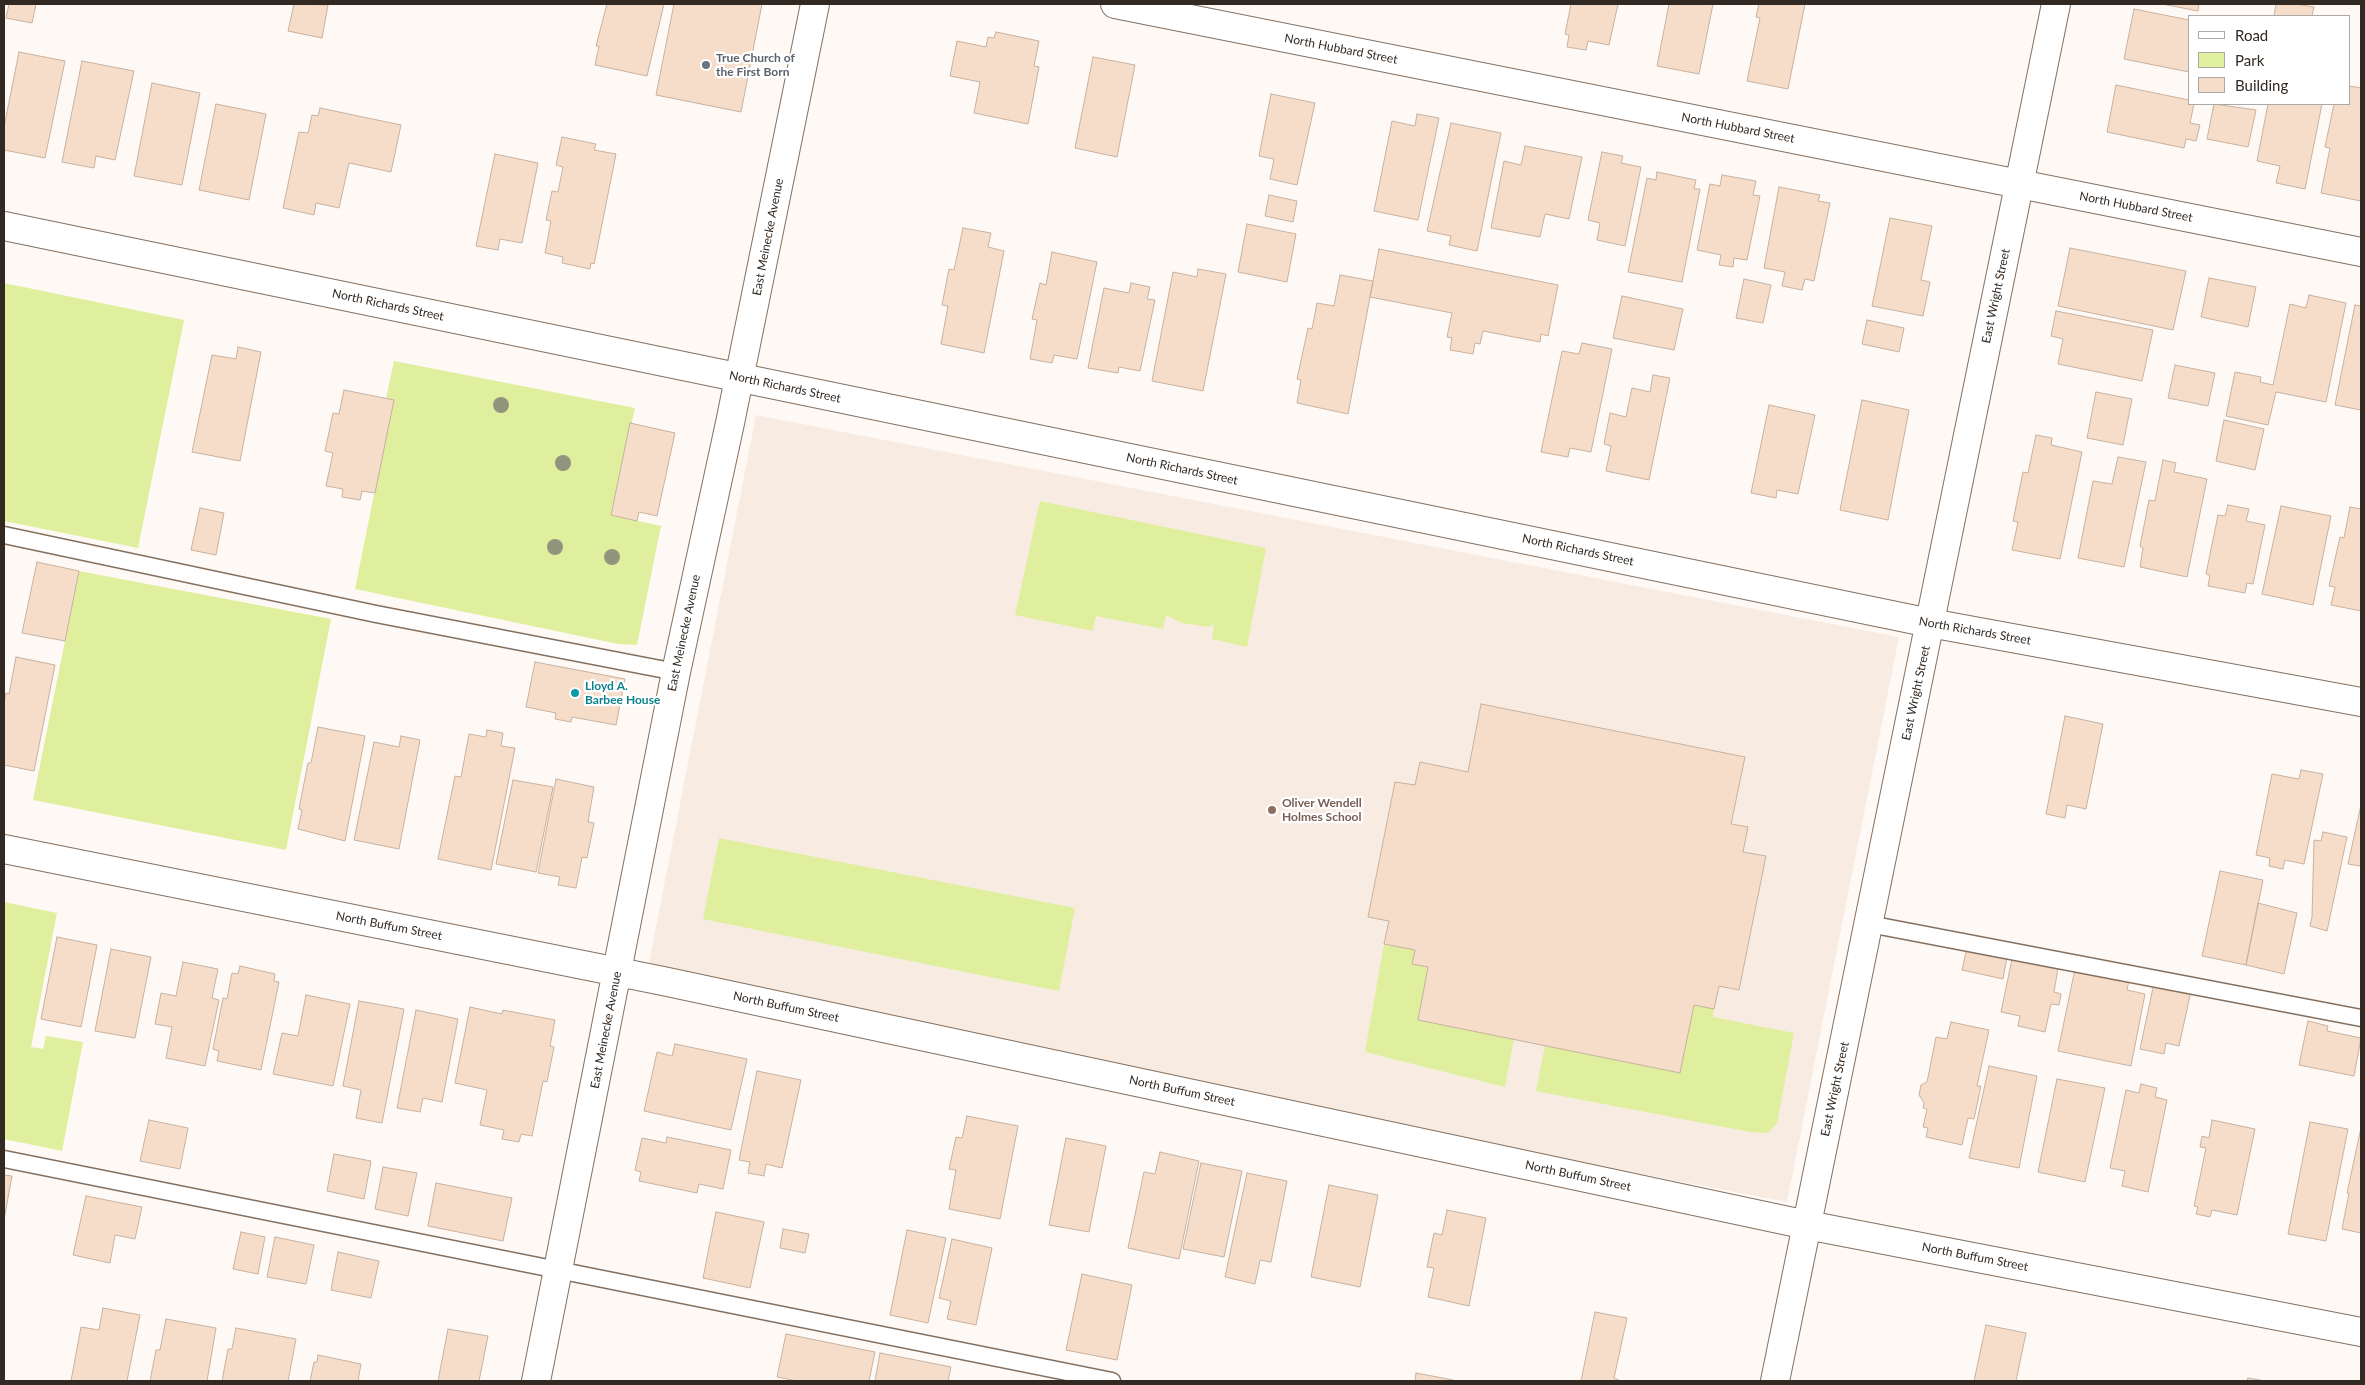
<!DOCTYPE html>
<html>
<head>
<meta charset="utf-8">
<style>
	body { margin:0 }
	#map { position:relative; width:2365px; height:1385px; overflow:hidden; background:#fef9f5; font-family:Lato,sans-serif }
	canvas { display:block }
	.frame { position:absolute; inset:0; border:5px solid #322922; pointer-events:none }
	.legend { position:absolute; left:2188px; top:15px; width:162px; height:90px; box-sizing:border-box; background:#fff; border:1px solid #ada9a7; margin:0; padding:6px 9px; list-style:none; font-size:15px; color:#322922 }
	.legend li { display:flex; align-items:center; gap:10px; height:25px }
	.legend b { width:25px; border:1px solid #ada9a7 }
</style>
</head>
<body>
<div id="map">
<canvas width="2365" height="1385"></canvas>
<div class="frame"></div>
<ul class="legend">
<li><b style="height:6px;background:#fff"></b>Road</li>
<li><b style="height:14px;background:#dfef9e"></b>Park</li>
<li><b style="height:14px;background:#f5ddca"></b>Building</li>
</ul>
</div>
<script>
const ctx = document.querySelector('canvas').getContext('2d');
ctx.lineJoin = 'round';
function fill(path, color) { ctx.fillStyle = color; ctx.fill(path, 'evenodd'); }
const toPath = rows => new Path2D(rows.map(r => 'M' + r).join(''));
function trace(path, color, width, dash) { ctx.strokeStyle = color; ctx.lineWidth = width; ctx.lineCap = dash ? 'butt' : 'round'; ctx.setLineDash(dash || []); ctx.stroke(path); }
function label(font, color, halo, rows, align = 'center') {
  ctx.font = font + ' Lato,sans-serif'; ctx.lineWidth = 4.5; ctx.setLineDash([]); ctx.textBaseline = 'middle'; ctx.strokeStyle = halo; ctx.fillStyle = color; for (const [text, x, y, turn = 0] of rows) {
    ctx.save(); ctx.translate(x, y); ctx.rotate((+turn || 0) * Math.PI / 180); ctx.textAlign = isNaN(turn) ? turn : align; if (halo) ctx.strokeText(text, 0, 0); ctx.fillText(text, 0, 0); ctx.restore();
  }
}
fill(toPath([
	[756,415,1899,637,1787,1202,645,983]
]), '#f8ece2');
fill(toPath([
	[4,283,184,320,138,548,4,521],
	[394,361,635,408,611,515,661,526,637,645,618,644,355,589,393,400,386,399],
	[1040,501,1266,548,1247,647,1212,639,1214,624,1209,627,1182,623,1166,615,1163,629,1096,616,1093,631,1015,615],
	[79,571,331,619,286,850,33,800],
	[719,838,1075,908,1059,991,703,919],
	[4,902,57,913,31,1047,43,1049,46,1036,83,1042,62,1151,4,1139],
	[1384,944,1415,950,1428,967,1514,1039,1505,1087,1365,1052],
	[1694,1005,1714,1009,1713,1017,1794,1033,1777,1123,1768,1133,1750,1132,1536,1091,1545,1045,1680,1072]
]), '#dfef9e');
const building = toPath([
	[9,4,36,4,32,23,6,18,9,4],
	[294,4,328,5,322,38,288,31,294,4],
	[607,4,664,4,647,76,595,65,599,46,596,46,607,4],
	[674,4,762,4,741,112,656,95,674,4],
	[1571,4,1618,4,1609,45,1588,41,1586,50,1567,47,1569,35,1565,34,1571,4],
	[1669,4,1713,4,1699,74,1657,66,1669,4],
	[1759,4,1805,4,1788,89,1747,81,1760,18,1756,17,1759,4],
	[2162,4,2199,4,2198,11,2162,4],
	[2276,4,2296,4,2314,7,2312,16,2274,16,2276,4],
	[2134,9,2189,20,2189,72,2124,59,2134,9],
	[996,32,1039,41,1034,66,1039,67,1028,124,974,113,980,82,950,76,957,41,986,47,988,37,994,38,996,32],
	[19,52,65,61,45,158,4,150,4,127,19,52],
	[1093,57,1135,65,1117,157,1075,148,1093,57],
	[82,61,134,71,115,160,96,156,94,168,62,162,82,61],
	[152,83,200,93,182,185,134,176,152,83],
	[2116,85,2189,100,2189,104,2194,104,2190,123,2200,125,2196,141,2186,139,2184,148,2107,132,2116,85],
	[2349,86,2361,88,2361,201,2321,193,2330,148,2325,147,2334,104,2349,104,2349,86],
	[1271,94,1315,103,1297,185,1270,179,1274,159,1259,156,1271,94],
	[216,104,266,114,249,200,199,190,216,104],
	[2214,104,2256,110,2248,147,2207,139,2214,104],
	[2268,104,2322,104,2305,189,2276,183,2280,166,2257,161,2268,104],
	[320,108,401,125,391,172,349,163,339,208,316,203,314,215,283,208,299,132,308,133,312,115,318,116,320,108],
	[1417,114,1439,118,1418,220,1374,211,1392,121,1415,126,1417,114],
	[1451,123,1501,133,1477,251,1449,245,1451,236,1427,231,1451,123],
	[562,137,596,144,594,150,616,154,594,264,591,263,590,269,562,263,563,257,545,253,551,221,546,220,552,191,558,192,563,167,556,165,562,137],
	[1525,146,1582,157,1569,219,1545,214,1540,237,1491,228,1504,161,1521,165,1525,146],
	[1602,152,1623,156,1621,163,1641,167,1625,246,1597,240,1600,223,1588,220,1602,152],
	[495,154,538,163,522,243,500,239,498,250,476,246,495,154],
	[1657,172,1696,180,1694,189,1700,189,1682,282,1628,272,1647,178,1656,180,1657,172],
	[1722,175,1756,181,1753,195,1760,196,1747,260,1734,258,1733,267,1719,265,1721,255,1697,250,1710,184,1720,186,1722,175],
	[1779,187,1820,195,1818,201,1830,203,1814,281,1805,279,1802,290,1782,286,1785,272,1764,268,1779,187],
	[1269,195,1297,201,1293,222,1265,216,1269,195],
	[1890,218,1932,226,1921,280,1930,282,1923,316,1872,306,1890,218],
	[1247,224,1296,234,1287,282,1238,272,1247,224],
	[963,228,991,233,988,247,1004,251,984,353,941,344,948,306,942,305,949,269,954,270,963,228],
	[2070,248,2186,271,2173,330,2058,306,2070,248],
	[1379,249,1558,285,1548,336,1541,334,1540,342,1483,331,1480,344,1475,343,1473,354,1450,350,1452,338,1447,337,1452,313,1370,297,1379,249],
	[1052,252,1097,262,1077,359,1054,355,1052,363,1030,359,1037,320,1032,319,1040,283,1046,285,1052,252],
	[1198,269,1226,274,1203,391,1152,381,1173,272,1197,277,1198,269],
	[1340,275,1373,281,1348,414,1297,403,1301,380,1297,379,1308,328,1312,329,1317,303,1334,306,1340,275],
	[2209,278,2256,287,2248,327,2201,317,2209,278],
	[1744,279,1771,285,1763,323,1736,318,1744,279],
	[1131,283,1150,287,1147,299,1155,300,1140,371,1119,367,1118,373,1088,368,1104,288,1129,293,1131,283],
	[2309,295,2346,303,2326,402,2276,392,2268,425,2226,416,2235,372,2261,377,2260,382,2273,385,2290,304,2306,308,2309,295],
	[1622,296,1683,309,1674,350,1613,338,1622,296],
	[2355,305,2361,306,2361,410,2335,405,2355,305],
	[2056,311,2153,330,2142,381,2058,364,2063,339,2051,336,2056,311],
	[1867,320,1904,328,1899,352,1862,344,1867,320],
	[1582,343,1612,349,1591,452,1570,448,1568,457,1541,452,1562,351,1579,354,1582,343],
	[238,347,261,352,240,461,192,452,212,355,236,359,238,347],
	[2175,365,2215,373,2208,406,2168,398,2175,365],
	[1653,375,1670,378,1649,480,1606,471,1611,446,1604,444,1610,413,1626,417,1632,388,1650,392,1653,375],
	[344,390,394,400,375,493,362,491,360,500,342,497,343,489,326,486,333,453,325,451,333,413,339,414,344,390],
	[2096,392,2132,399,2123,445,2087,438,2096,392],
	[1862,400,1909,410,1888,520,1840,510,1862,400],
	[1769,405,1815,415,1798,494,1777,490,1776,498,1751,493,1769,405],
	[2224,420,2264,429,2255,470,2216,461,2224,420],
	[630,423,675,433,657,516,639,512,637,521,611,515,630,423],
	[2036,435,2052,438,2051,445,2082,452,2060,559,2012,550,2018,522,2013,521,2023,472,2028,473,2036,435],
	[2118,457,2146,462,2124,567,2078,558,2093,481,2112,484,2118,457],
	[2163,460,2176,463,2174,472,2207,479,2187,577,2140,567,2143,548,2140,546,2149,500,2155,501,2163,460],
	[2228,505,2249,509,2246,521,2265,525,2253,584,2247,583,2245,593,2208,586,2210,575,2206,574,2218,515,2225,516,2228,505],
	[2281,506,2331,516,2313,605,2262,594,2281,506],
	[2350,507,2361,509,2361,611,2331,605,2335,587,2329,586,2340,537,2344,538,2350,507],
	[200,508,224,513,216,555,191,550,200,508],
	[37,562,79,571,65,641,22,633,37,562],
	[16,657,55,665,34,771,4,765,4,703,6,693,9,694,16,657],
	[535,662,625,679,616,725,572,717,571,722,555,719,556,713,526,707,535,662],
	[1481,704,1745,757,1731,824,1748,827,1743,852,1766,856,1739,990,1719,986,1714,1009,1694,1005,1680,1073,1418,1020,1428,967,1412,964,1415,950,1384,944,1389,921,1368,917,1395,782,1415,785,1420,762,1468,772,1481,704],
	[2065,716,2103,724,2086,809,2067,805,2065,818,2046,814,2065,716],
	[318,727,365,736,345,841,298,829,302,810,299,809,308,763,311,763,318,727],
	[487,730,503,733,501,746,515,748,491,870,438,859,455,776,461,777,469,734,486,737,487,730],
	[401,736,420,740,399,849,354,840,374,742,399,747,401,736],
	[2301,770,2323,774,2304,864,2285,860,2283,869,2269,866,2270,858,2256,855,2272,774,2299,779,2301,770],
	[556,779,594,787,588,822,594,823,587,858,582,857,576,888,558,885,560,877,538,873,556,779],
	[513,780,553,787,536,872,496,864,513,780],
	[2361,805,2361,866,2348,864,2361,805],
	[2323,832,2347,837,2327,931,2310,926,2312,917,2314,840,2321,841,2323,832],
	[2220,871,2263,880,2246,965,2202,956,2220,871],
	[2258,903,2297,913,2284,974,2246,965,2258,903],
	[57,937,97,945,81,1027,41,1019,57,937],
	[1967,948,2007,957,2003,979,1962,970,1967,948],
	[111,949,151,957,135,1038,95,1031,111,949],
	[2012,959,2058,968,2054,992,2061,994,2059,1005,2051,1004,2045,1032,2018,1026,2020,1016,2001,1012,2012,959],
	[183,962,218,969,212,998,219,1000,205,1066,166,1058,172,1027,155,1024,161,993,176,996,183,962],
	[240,966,275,974,274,981,279,982,261,1070,217,1061,219,1051,213,1049,223,998,227,999,232,973,238,974,240,966],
	[2075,969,2129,980,2127,990,2145,994,2131,1066,2058,1051,2075,969],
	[2154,983,2191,991,2179,1046,2166,1043,2164,1054,2140,1049,2154,983],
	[306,995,350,1004,333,1086,273,1074,282,1033,298,1036,306,995],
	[359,1001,404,1009,382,1123,356,1118,361,1090,343,1086,359,1001],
	[470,1007,502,1014,503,1010,555,1020,550,1046,554,1047,547,1082,543,1081,532,1136,521,1134,519,1142,502,1139,504,1130,480,1125,487,1090,455,1083,470,1007],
	[416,1010,458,1019,442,1102,423,1098,420,1112,397,1108,416,1010],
	[2308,1021,2328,1026,2327,1031,2361,1038,2354,1076,2299,1065,2308,1021],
	[1951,1022,1989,1030,1977,1086,1981,1086,1974,1119,1968,1118,1962,1145,1926,1137,1928,1128,1923,1127,1927,1109,1923,1108,1924,1103,1919,1095,1921,1085,1927,1082,1936,1037,1947,1039,1951,1022],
	[675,1044,747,1059,731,1130,644,1111,657,1052,672,1056,675,1044],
	[1989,1066,2037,1076,2019,1168,1969,1158,1989,1066],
	[757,1071,801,1080,782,1168,766,1164,764,1176,748,1173,750,1162,739,1160,757,1071],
	[2057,1079,2105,1088,2085,1182,2038,1172,2057,1079],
	[2141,1084,2157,1088,2155,1097,2167,1100,2148,1192,2122,1186,2125,1171,2110,1168,2126,1090,2139,1093,2141,1084],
	[967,1116,1018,1126,1000,1219,949,1209,956,1170,949,1169,956,1137,962,1138,967,1116],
	[149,1120,188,1128,180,1169,140,1161,149,1120],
	[2212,1120,2255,1129,2237,1215,2212,1210,2210,1217,2196,1214,2198,1207,2194,1206,2206,1148,2200,1147,2202,1136,2209,1138,2212,1120],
	[2310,1122,2348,1129,2326,1241,2288,1234,2310,1122],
	[2361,1128,2361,1233,2342,1229,2349,1193,2347,1193,2361,1128],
	[667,1137,731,1150,723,1189,699,1184,697,1193,639,1181,641,1172,635,1170,642,1138,666,1143,667,1137],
	[1066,1138,1106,1146,1089,1232,1049,1225,1066,1138],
	[1160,1152,1199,1161,1179,1259,1128,1248,1144,1172,1155,1174,1160,1152],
	[334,1154,371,1161,364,1199,327,1191,334,1154],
	[1201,1163,1242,1171,1224,1257,1183,1249,1201,1163],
	[383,1167,417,1173,408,1216,375,1209,383,1167],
	[1247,1173,1287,1181,1271,1262,1260,1260,1255,1284,1225,1277,1247,1173],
	[4,1175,12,1176,4,1220,4,1175],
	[436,1183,512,1198,503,1241,428,1226,436,1183],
	[1329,1185,1378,1195,1360,1287,1311,1277,1329,1185],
	[86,1196,142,1207,135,1239,115,1235,110,1263,73,1255,86,1196],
	[1447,1210,1486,1218,1469,1306,1428,1297,1434,1268,1427,1267,1434,1233,1442,1235,1447,1210],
	[716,1212,764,1222,750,1288,703,1278,716,1212],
	[783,1229,809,1234,805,1253,780,1248,783,1229],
	[907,1230,946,1238,928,1323,890,1315,907,1230],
	[241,1232,265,1237,258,1274,233,1269,241,1232],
	[275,1237,314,1245,306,1284,267,1277,275,1237],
	[952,1239,992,1248,976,1325,947,1319,951,1301,939,1298,952,1239],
	[338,1252,379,1261,371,1298,331,1290,338,1252],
	[1082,1274,1132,1285,1117,1360,1066,1350,1082,1274],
	[103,1308,140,1315,127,1381,71,1381,81,1327,99,1330,103,1308],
	[1595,1312,1627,1318,1614,1378,1621,1381,1581,1381,1595,1312],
	[166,1319,216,1328,207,1381,150,1381,156,1350,160,1350,166,1319],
	[1986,1325,2026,1333,2016,1381,1974,1381,1986,1325],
	[236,1328,296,1339,288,1381,222,1381,228,1349,232,1349,236,1328],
	[448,1329,488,1336,479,1381,438,1381,448,1329],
	[786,1334,875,1352,869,1381,797,1381,777,1377,786,1334],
	[880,1353,951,1367,948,1381,875,1381,880,1353],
	[318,1355,361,1364,358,1381,310,1381,314,1362,317,1362,318,1355],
	[1416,1373,1453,1380,1453,1381,1415,1381,1416,1373],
	[2248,1378,2265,1381,2247,1381,2248,1378]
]);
fill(building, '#f5ddca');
trace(building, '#c8b19f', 1);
const lane = toPath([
	[4,535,376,614,676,672],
	[1869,924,2361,1018],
	[4,1159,1112,1381]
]);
const street = toPath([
	[1115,4,2361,252],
	[4,226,1930,623,2361,702],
	[4,849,663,981,1807,1225,2361,1332],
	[536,1381,676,672,730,423,815,4],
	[1775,1381,2056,4]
]);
trace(lane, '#85705f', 19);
trace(street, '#85705f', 30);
trace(lane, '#fff', 16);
trace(street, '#fff', 28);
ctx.fillStyle = '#93947e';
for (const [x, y] of [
	[501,405],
	[563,463],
	[555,547],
	[612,557]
]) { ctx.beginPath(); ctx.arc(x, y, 8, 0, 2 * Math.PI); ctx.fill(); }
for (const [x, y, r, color] of [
	[706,65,5,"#6b7280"],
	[575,693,5,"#0f9aa8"],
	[1272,810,5,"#8d6e63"]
]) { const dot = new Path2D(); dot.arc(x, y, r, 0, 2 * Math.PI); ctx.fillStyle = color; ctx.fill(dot); trace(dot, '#fff', 2); }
label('12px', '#322922', '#fff', [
	["North Hubbard Street",1341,49,11],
	["North Hubbard Street",1738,128,11],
	["North Hubbard Street",2136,207,11],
	["East Meinecke Avenue",768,237,-79],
	["East Wright Street",1996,296,-78],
	["North Richards Street",388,305,12],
	["North Richards Street",785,387,12],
	["North Richards Street",1182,469,12],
	["North Richards Street",1578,550,12],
	["North Richards Street",1975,631,10],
	["East Meinecke Avenue",684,633,-78],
	["East Wright Street",1916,693,-78],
	["North Buffum Street",389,926,11],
	["North Buffum Street",786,1007,12],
	["East Meinecke Avenue",606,1030,-79],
	["East Wright Street",1835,1089,-78],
	["North Buffum Street",1182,1091,12],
	["North Buffum Street",1578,1176,12],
	["North Buffum Street",1975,1257,11]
]);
label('bold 12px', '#5b616d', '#fff', [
	["True Church of",716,58],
	["the First Born",716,72]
], 'left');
label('bold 12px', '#0d838f', '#fff', [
	["Lloyd A.",585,686],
	["Barbee House",585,700]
], 'left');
label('bold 12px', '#785e54', '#fff', [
	["Oliver Wendell",1282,803],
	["Holmes School",1282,817]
], 'left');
</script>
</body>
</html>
